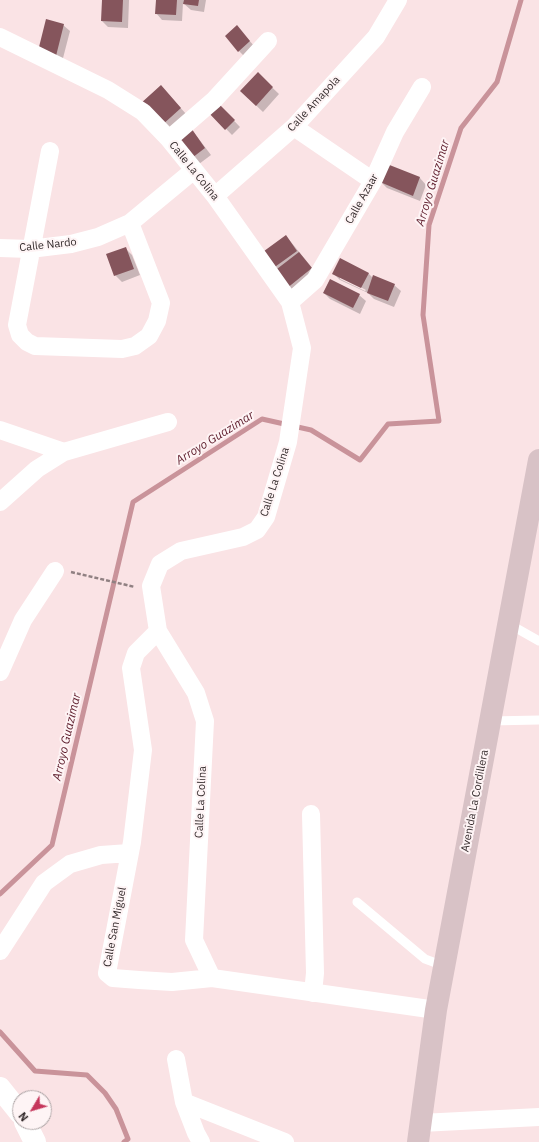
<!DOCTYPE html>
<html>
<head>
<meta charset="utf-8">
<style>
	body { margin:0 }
	#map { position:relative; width:539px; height:1142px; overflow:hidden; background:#fae3e5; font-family:"IBM Plex Sans",sans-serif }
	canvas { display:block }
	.north { position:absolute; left:12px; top:1090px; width:40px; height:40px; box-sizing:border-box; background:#fef4f5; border:1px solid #ada4a5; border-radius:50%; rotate:232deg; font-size:11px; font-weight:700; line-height:16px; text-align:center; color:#342b2c }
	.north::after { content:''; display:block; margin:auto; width:14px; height:18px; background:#c5365b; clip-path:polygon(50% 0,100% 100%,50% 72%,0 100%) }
</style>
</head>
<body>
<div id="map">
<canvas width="539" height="1142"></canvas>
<div class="north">N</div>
</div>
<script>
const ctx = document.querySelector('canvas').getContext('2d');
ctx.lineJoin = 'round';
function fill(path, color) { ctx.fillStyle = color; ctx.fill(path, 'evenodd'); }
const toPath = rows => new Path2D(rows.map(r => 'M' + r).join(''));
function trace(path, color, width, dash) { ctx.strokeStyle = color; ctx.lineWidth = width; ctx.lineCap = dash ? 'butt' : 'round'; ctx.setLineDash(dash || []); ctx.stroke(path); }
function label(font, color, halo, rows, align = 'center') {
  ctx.font = font + ' "IBM Plex Sans",sans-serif'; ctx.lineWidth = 4; ctx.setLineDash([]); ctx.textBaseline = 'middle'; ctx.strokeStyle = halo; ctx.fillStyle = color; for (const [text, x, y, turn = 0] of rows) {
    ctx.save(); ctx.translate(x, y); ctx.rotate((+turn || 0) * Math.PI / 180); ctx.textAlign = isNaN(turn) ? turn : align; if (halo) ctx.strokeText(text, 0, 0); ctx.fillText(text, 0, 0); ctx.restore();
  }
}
fill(toPath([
	[103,0,129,0,128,28,108,27,102,21],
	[157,0,206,0,204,12,191,10,183,3,182,21,162,20,156,13],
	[63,25,70,31,62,62,45,57],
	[237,27,256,48,245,57,239,51],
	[258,74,279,94,263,112,241,91],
	[167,93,187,115,168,132,162,126],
	[217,103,240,127,232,135,209,111],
	[189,126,211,155,195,167],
	[387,165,420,178,426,185,420,201,387,188,381,182],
	[286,236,318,275,293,295,272,269],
	[125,248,132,255,140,275,122,282,115,275],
	[368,273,373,278,394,285,401,291,394,307,374,299,368,293,340,280,334,274],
	[340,276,366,290,365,291,340,279],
	[324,293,359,295,366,301,360,314,330,299]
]), '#0003');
trace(toPath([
	[0,894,52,845,133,502,262,419,311,430,360,460,388,424,439,421,423,315,429,225,461,128,497,82,521,0],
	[0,1032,35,1071,87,1075,105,1093,116,1109,128,1139,124,1142]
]), '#c9939a', 5);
fill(toPath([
	[102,0,123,0,122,22,101,21],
	[156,0,177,0,176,15,155,14],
	[184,0,199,0,198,6,183,4],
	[46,19,64,24,56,56,38,51],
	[237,25,250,41,238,52,225,36],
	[258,72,273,87,256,106,240,91],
	[161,85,181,108,161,126,140,104],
	[217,102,235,120,225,130,207,111],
	[189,125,205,148,188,161,171,138],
	[387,164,420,177,413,196,380,182],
	[286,235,297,251,272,269,260,254],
	[126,247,134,269,114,276,106,254],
	[299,252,312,268,286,289,273,272],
	[340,258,369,273,361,288,332,274],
	[373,275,395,284,388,301,367,293],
	[330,279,360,294,353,308,323,293]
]), '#85555c');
trace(toPath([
	[71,572,135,587]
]), '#908082', 2.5, [4, 2]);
trace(toPath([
	[509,624,539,641],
	[490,721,539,720],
	[357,902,425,959,444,966]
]), '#fff', 9);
trace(toPath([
	[0,37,108,90,143,112,169,139,215,196,290,302,302,348,288,442,266,517,257,530,243,537,181,551,160,564,151,586,158,631,196,693,205,721,194,940,212,978],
	[294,127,373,181],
	[169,139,214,100,268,41],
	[50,151,17,325,20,335,27,342,35,346,122,349,135,346,149,336,157,321,161,303,130,223],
	[215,196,294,127,376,37,398,0],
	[0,248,30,249,71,244,98,237,130,223,194,170],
	[290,302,315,280,373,181,395,132,422,87],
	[0,430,64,452],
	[0,502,37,469,64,452,168,422],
	[158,631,136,653,131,668,143,750,132,842,107,973,113,978,139,980,172,982,212,978,436,1010],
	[0,672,23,620,55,571],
	[311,814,315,973,313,993],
	[0,951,44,883,70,864,101,855,129,853],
	[176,1059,184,1102,196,1133,201,1142],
	[184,1102,285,1142],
	[421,1123,539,1117]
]), '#fff', 18);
trace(toPath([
	[0,1088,20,1113],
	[25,1122,35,1142]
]), '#fff', 22);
trace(toPath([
	[418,1142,436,1010,539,460]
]), '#d8c2c6', 22);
label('11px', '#342b2c', '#fef4f5', [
	["Calle Amapola",314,104,-47],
	["Calle La Colina",194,171,51],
	["Calle Azaar",362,199,-61],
	["Calle Nardo",48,245,-6],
	["Calle La Colina",275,482,-72],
	["Avenida La Cordillera",475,801,-79],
	["Calle La Colina",201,802,-87],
	["Calle San Miguel",115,927,-79]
]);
label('italic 12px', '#5d1c2b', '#fef4f5', [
	["Arroyo Guazimar",433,183,-73],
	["Arroyo Guazimar",215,438,-32],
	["Arroyo Guazimar",67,737,-77]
]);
</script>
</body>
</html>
